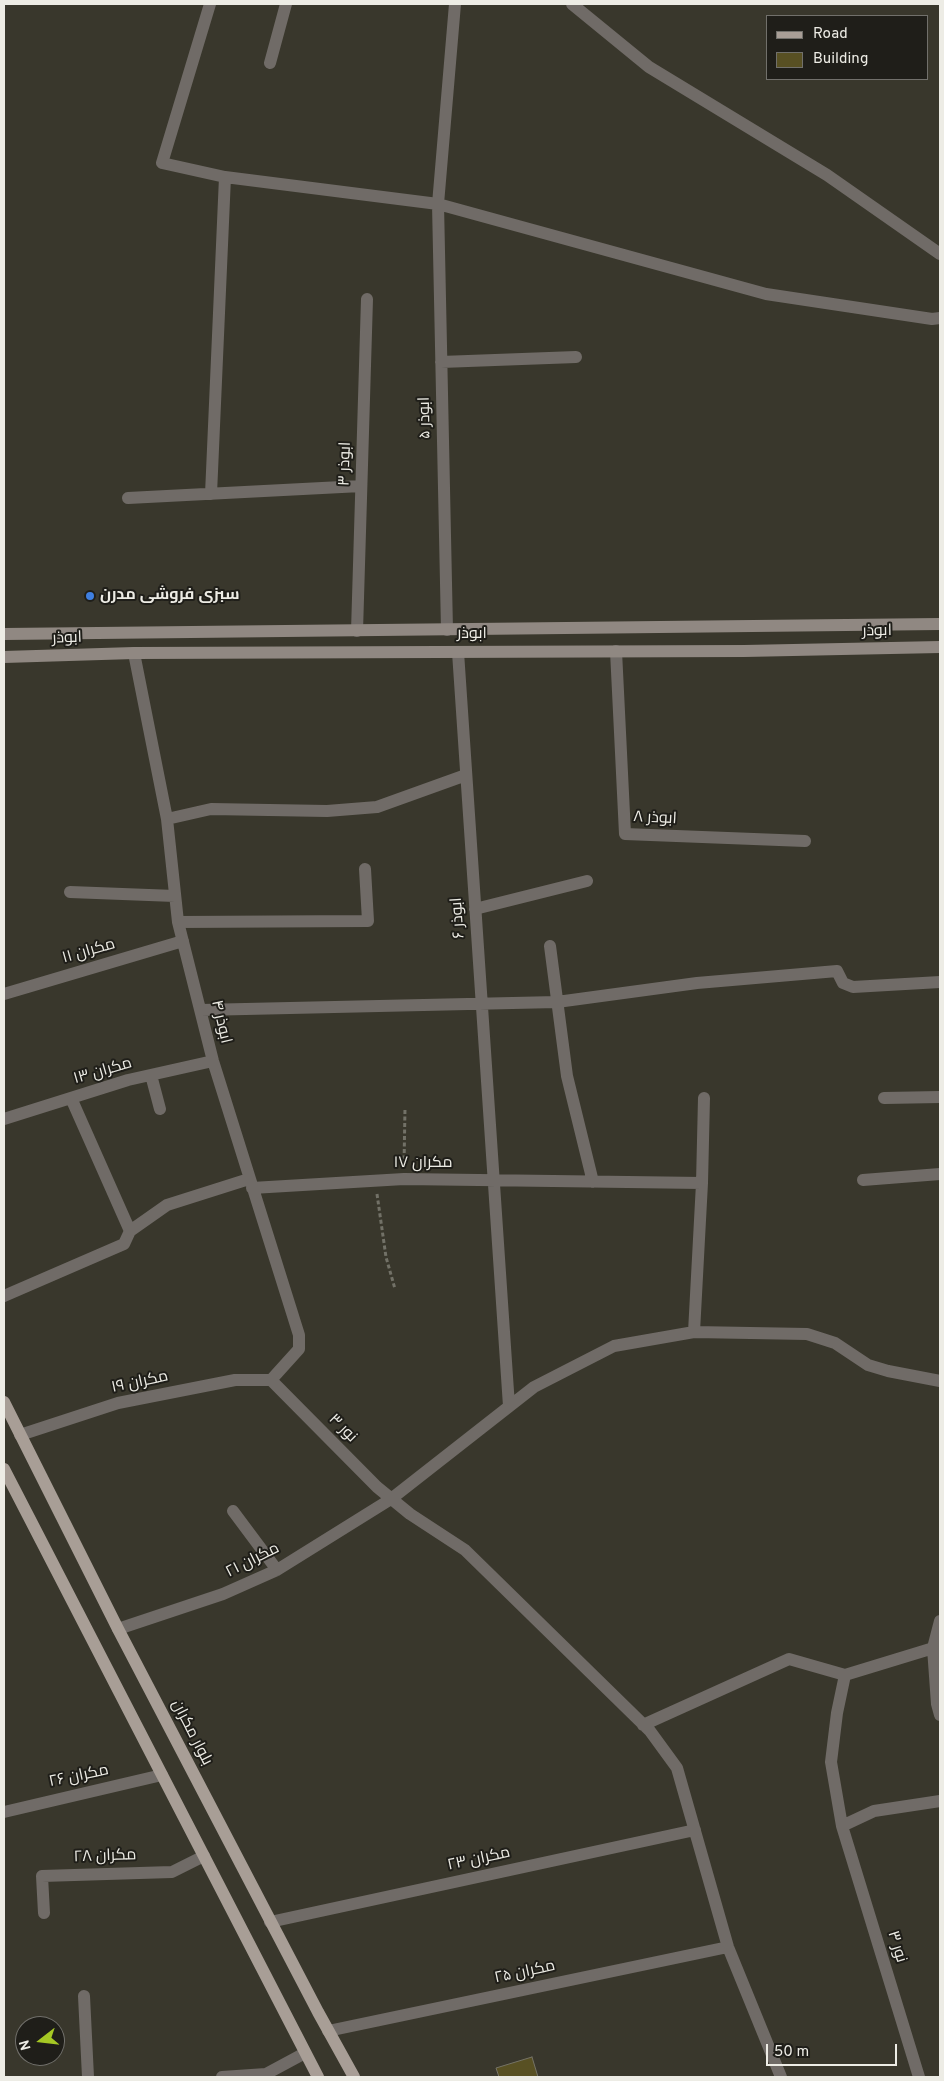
<!DOCTYPE html>
<html>
<head>
<meta charset="utf-8">
<style>
	body { margin:0 }
	#map { position:relative; width:944px; height:2081px; overflow:hidden; background:#39372c; font-family:Overpass,sans-serif }
	canvas { display:block }
	.frame { position:absolute; inset:0; border:5px solid #edece5; pointer-events:none }
	.legend { position:absolute; left:766px; top:15px; width:162px; height:65px; box-sizing:border-box; background:#1f1e19; border:1px solid #71706b; margin:0; padding:6px 9px; list-style:none; font-size:15px; color:#edece5 }
	.legend li { display:flex; align-items:center; gap:10px; height:25px }
	.legend b { width:25px; border:1px solid #71706b }
	.north { position:absolute; left:15px; top:2016px; width:50px; height:50px; box-sizing:border-box; background:#1f1e19; border:1px solid #71706b; border-radius:50%; rotate:254deg; font-size:14px; font-weight:700; line-height:20px; text-align:center; color:#edece5 }
	.north::after { content:''; display:block; margin:auto; width:18px; height:22px; background:#a5c824; clip-path:polygon(50% 0,100% 100%,50% 72%,0 100%) }
	.scale { position:absolute; left:766px; top:2044px; width:131px; height:22px; box-sizing:border-box; border:2px solid #edece5; border-top:0; padding-left:6px; font-size:15px; line-height:18px; white-space:nowrap; color:#edece5; -webkit-text-stroke:4px #1f1e19; paint-order:stroke }
</style>
</head>
<body>
<div id="map">
<canvas width="944" height="2081"></canvas>
<div class="frame"></div>
<ul class="legend">
<li><b style="height:6px;background:#a89e96"></b>Road</li>
<li><b style="height:14px;background:#585023"></b>Building</li>
</ul>
<div class="north">N</div>
<div class="scale">50 m</div>
</div>
<script>
const ctx = document.querySelector('canvas').getContext('2d');
ctx.lineJoin = 'round';
function fill(path, color) { ctx.fillStyle = color; ctx.fill(path, 'evenodd'); }
const toPath = rows => new Path2D(rows.map(r => 'M' + r).join(''));
function trace(path, color, width, dash) { ctx.strokeStyle = color; ctx.lineWidth = width; ctx.lineCap = dash ? 'butt' : 'round'; ctx.setLineDash(dash || []); ctx.stroke(path); }
function label(font, color, halo, rows, align = 'center') {
  ctx.font = font + ' Overpass,Cairo,sans-serif'; ctx.lineWidth = 4; ctx.setLineDash([]); ctx.textBaseline = 'middle'; ctx.strokeStyle = halo; ctx.fillStyle = color; for (const [text, x, y, turn = 0] of rows) {
    ctx.save(); ctx.translate(x, y); ctx.rotate((+turn || 0) * Math.PI / 180); ctx.textAlign = isNaN(turn) ? turn : align; if (halo) ctx.strokeText(text, 0, 0); ctx.fillText(text, 0, 0); ctx.restore();
  }
}
const building = toPath([
	[532,2057,538,2077,499,2077,496,2068,532,2057]
]);
fill(building, '#585023');
trace(building, '#757366', 1);
trace(toPath([
	[404,1166,405,1108],
	[377,1194,386,1257,395,1289]
]), '#727167', 3, [4, 2.5]);
trace(toPath([
	[210,4,162,163,225,177,438,204,766,294,932,319,940,318],
	[572,4,649,67,827,175,940,254],
	[270,63,286,4],
	[441,362,576,357],
	[211,494,225,177],
	[128,498,361,486],
	[447,630,438,204,455,4],
	[357,631,367,299],
	[616,651,625,834,805,841],
	[458,652,509,1406],
	[134,653,167,819,178,922,213,1061,299,1335,299,1349,271,1380],
	[167,819,211,809,327,811,377,807,466,775],
	[70,892,175,896],
	[475,909,587,881],
	[178,922,368,921,365,869],
	[550,946,567,1076,593,1182],
	[4,994,183,941],
	[201,1010,557,1002,697,983,837,971,843,983,853,987,940,982],
	[151,1075,160,1109],
	[71,1098,130,1231],
	[884,1098,940,1097],
	[4,1119,128,1080,213,1061],
	[863,1180,940,1174],
	[252,1188,404,1179,702,1183],
	[4,1296,124,1244,130,1231,167,1205,249,1179],
	[694,1332,702,1183,704,1098],
	[271,1380,377,1487,410,1514,465,1550,650,1731,677,1768,728,1947,781,2077],
	[20,1435,118,1403,235,1380,271,1380],
	[233,1511,277,1570],
	[940,1621,933,1648,937,1704,940,1715],
	[118,1629,223,1594,277,1570,391,1499,534,1387,614,1346,694,1332,807,1334,835,1343,868,1365,888,1371,940,1381],
	[845,1675,837,1713,831,1762,842,1826,919,2077],
	[845,1675,940,1646],
	[643,1725,789,1659,845,1675],
	[4,1812,162,1775],
	[842,1826,874,1811,940,1801],
	[44,1913,42,1876,172,1872,204,1856],
	[270,1922,695,1830],
	[84,1996,88,2077],
	[328,2031,728,1947],
	[222,2077,266,2074,305,2053]
]), '#706b67', 12);
trace(toPath([
	[4,634,940,624],
	[4,657,134,653,744,651,940,647]
]), '#908882', 12);
trace(toPath([
	[4,1402,118,1629,318,2012,354,2077],
	[4,1469,318,2077]
]), '#a89e96', 12);
for (const [x, y, r, color] of [
	[90,596,5,"#3f7fe0"]
]) { const dot = new Path2D(); dot.arc(x, y, r, 0, 2 * Math.PI); ctx.fillStyle = color; ctx.fill(dot); trace(dot, '#1f1e19', 2); }
label('16px', '#edece5', '#1f1e19', [
	["ابوذر ۵",426,418,-91],
	["ابوذر ۳",346,464,-88],
	["ابوذر",877,632,-1],
	["ابوذر",472,635],
	["ابوذر",67,639,-2],
	["ابوذر ۸",655,819,3],
	["ابوذر ۶",459,918,-94],
	["مکران ۱۱",89,952,-16],
	["ابوذر ۴",220,1022,77],
	["مکران ۱۳",103,1072,-16],
	["مکران ۱۷",423,1164],
	["مکران ۱۹",140,1383,-12],
	["نور ۳",342,1429,45],
	["مکران ۲۱",253,1561,-27],
	["بلوار مکران",191,1733,63],
	["مکران ۲۶",79,1777,-12],
	["مکران ۲۸",105,1857,-2],
	["مکران ۲۳",479,1860,-12],
	["نور ۳",896,1947,73],
	["مکران ۲۵",525,1973,-12]
]);
label('bold 16px', '#edece5', '#1f1e19', [
	["سبزی فروشی مدرن",100,596]
], 'left');
</script>
</body>
</html>
